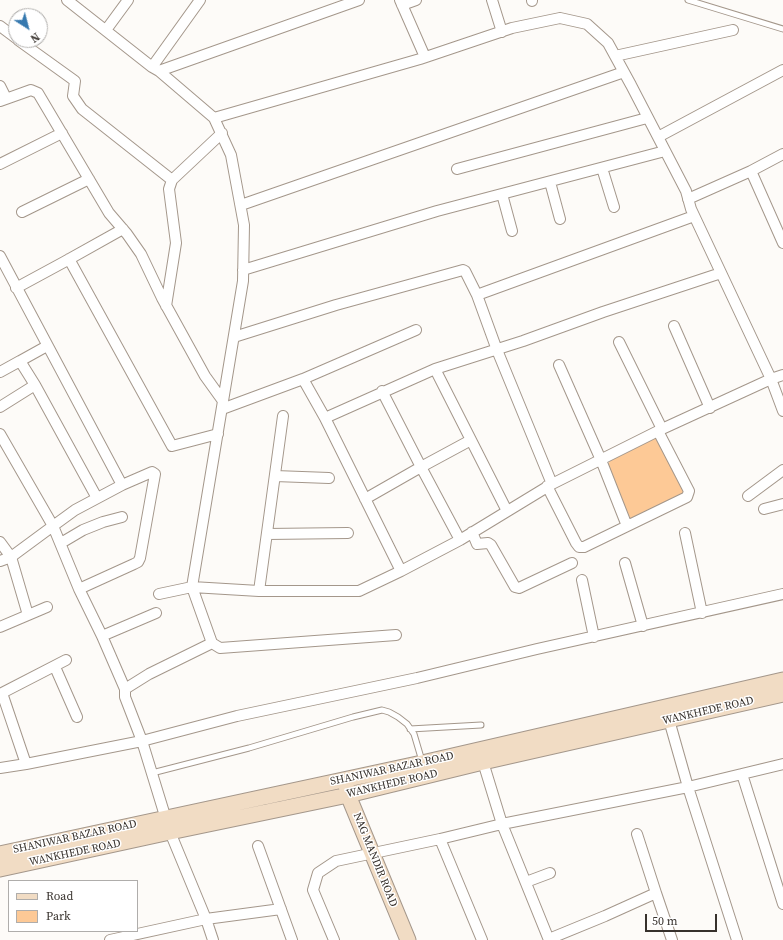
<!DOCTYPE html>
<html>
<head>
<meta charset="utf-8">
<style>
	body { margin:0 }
	#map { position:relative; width:783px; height:940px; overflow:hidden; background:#fdfbf8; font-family:"Source Serif 4",serif }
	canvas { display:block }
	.legend { position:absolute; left:8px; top:880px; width:130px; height:52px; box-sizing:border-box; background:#fff; border:1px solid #afadab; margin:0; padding:5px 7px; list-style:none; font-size:12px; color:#37312c }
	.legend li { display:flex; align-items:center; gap:8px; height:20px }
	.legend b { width:20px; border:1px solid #afadab }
	.north { position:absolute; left:8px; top:8px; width:40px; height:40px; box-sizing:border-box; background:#fff; border:1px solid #afadab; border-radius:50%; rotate:144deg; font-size:11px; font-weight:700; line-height:16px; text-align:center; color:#37312c }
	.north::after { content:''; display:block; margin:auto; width:14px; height:18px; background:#3679af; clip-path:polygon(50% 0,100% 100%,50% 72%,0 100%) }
	.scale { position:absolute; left:645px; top:914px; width:72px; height:18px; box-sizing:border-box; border:2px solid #37312c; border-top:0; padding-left:5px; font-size:12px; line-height:14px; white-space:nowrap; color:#37312c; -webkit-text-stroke:3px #fff; paint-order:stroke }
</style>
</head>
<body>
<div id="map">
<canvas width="783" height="940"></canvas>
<ul class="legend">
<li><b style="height:5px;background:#f1dcc4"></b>Road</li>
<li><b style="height:11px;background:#fdc996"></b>Park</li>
</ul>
<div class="north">N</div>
<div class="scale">50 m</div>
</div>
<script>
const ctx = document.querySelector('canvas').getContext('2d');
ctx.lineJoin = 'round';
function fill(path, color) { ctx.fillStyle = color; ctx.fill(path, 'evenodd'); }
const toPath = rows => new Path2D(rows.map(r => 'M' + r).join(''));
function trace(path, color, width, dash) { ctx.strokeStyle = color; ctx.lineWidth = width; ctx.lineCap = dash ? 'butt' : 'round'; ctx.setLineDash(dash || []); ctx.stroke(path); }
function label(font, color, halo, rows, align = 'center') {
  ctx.font = font + ' "Source Serif 4",serif'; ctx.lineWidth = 3; ctx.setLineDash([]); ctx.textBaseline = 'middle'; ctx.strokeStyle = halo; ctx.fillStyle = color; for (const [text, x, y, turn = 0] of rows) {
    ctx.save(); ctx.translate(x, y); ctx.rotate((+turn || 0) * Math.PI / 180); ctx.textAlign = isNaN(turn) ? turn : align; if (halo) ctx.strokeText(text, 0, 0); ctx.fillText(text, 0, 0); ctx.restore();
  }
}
fill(toPath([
	[656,438,685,493,631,520,608,469,608,464,610,461]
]), '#fdc996');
const lane = toPath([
	[688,0,783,29],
	[410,729,481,725],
	[152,773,249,748,353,717,382,710,389,712,398,717,407,724,414,734,422,761]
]);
const street = toPath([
	[67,0,152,67,159,71,214,118,420,59,512,28,560,18,587,24,608,43,631,85,686,191,691,209,771,379,783,411],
	[400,0,425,57],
	[492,0,502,32],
	[532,0,532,1],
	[402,5,416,0],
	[0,26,16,38],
	[106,30,128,0],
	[18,40,75,81,73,96,82,109,172,180],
	[615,56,733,30],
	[152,67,200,0],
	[159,71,359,0],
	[0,86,6,98],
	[0,101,31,90,38,93,109,213,127,234,141,254,162,298,205,376,223,401],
	[658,137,783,70],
	[0,164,62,133],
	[602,168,614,207],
	[457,169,647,118],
	[751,171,783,243],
	[550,182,560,219],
	[502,194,512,231],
	[688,199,751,171,783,154],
	[241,205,624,72],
	[22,212,89,179],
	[0,256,122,485,75,510,53,526,79,589,102,636,125,689],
	[69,259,172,446,218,434],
	[243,270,437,211,665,151],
	[16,288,64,262,123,229],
	[477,295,694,216],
	[166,306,176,243,169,189,172,180,222,133],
	[674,326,710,408],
	[234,337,336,305,463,270,465,271,477,295,497,350,552,484],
	[619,342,662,429],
	[20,361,47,346],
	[559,365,601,460,627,526],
	[435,369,507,511],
	[0,372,20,361,35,385],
	[303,379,416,330],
	[382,391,421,467,460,540],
	[0,407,35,385,97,498],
	[222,409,303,379,325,418,435,369,523,341,603,312,721,273],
	[325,418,401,571],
	[0,434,53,526,11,557,0,542],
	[275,476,329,478],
	[547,486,576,543,579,547,584,547,687,497,689,491,658,431],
	[748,496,783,470],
	[365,499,421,467,471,440],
	[764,509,783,504],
	[472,532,477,544,488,543,491,545,515,587,519,588,572,563],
	[685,533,702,613],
	[267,534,348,533],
	[61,543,83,530,103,522,122,517],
	[0,561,11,557,28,615],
	[625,563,643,626],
	[582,580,594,637],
	[79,589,134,564,138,562,140,558,155,474,152,472,122,485],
	[259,591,283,416],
	[159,594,192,587,259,591,359,591,401,571,460,540,552,484,662,429,771,379,783,375],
	[0,627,47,607],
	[102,636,156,613],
	[212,643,220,648,396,635],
	[55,667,77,717],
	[2,693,26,764],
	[0,694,66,660],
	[0,768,26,764,142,741,237,716,417,678,537,649,783,594],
	[742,774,783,904],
	[258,846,292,940],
	[526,882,550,873],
	[656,893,672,940],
	[549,939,605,916,656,893,637,834],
	[110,940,206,919,281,909],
	[213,940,206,919,170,832,142,741,125,697,125,689,149,674,212,643,192,587,243,281,244,225,231,155,214,118],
	[334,940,313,890,318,873,336,861,440,839],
	[482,940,440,839,502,824,483,762],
	[549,940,502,824,688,787,669,720],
	[737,940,688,787,783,764]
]);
const secondary = toPath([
	[346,785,348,795,408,940],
	[0,854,422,763,783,680],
	[0,869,170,832,348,795,483,762,783,694]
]);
trace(lane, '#a4978b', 7);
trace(street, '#a4978b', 12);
trace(secondary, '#a4978b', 17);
trace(lane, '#fff', 5);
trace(street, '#fff', 10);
trace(secondary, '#f1dcc4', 15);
label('11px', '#37312c', '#fff', [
	["WANKHEDE ROAD",708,711,-13],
	["SHANIWAR BAZAR ROAD",392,769,-12],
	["WANKHEDE ROAD",392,784,-13],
	["SHANIWAR BAZAR ROAD",75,837,-12],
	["WANKHEDE ROAD",75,853,-12],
	["NAG MANDIR ROAD",375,860,68]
]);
</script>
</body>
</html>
